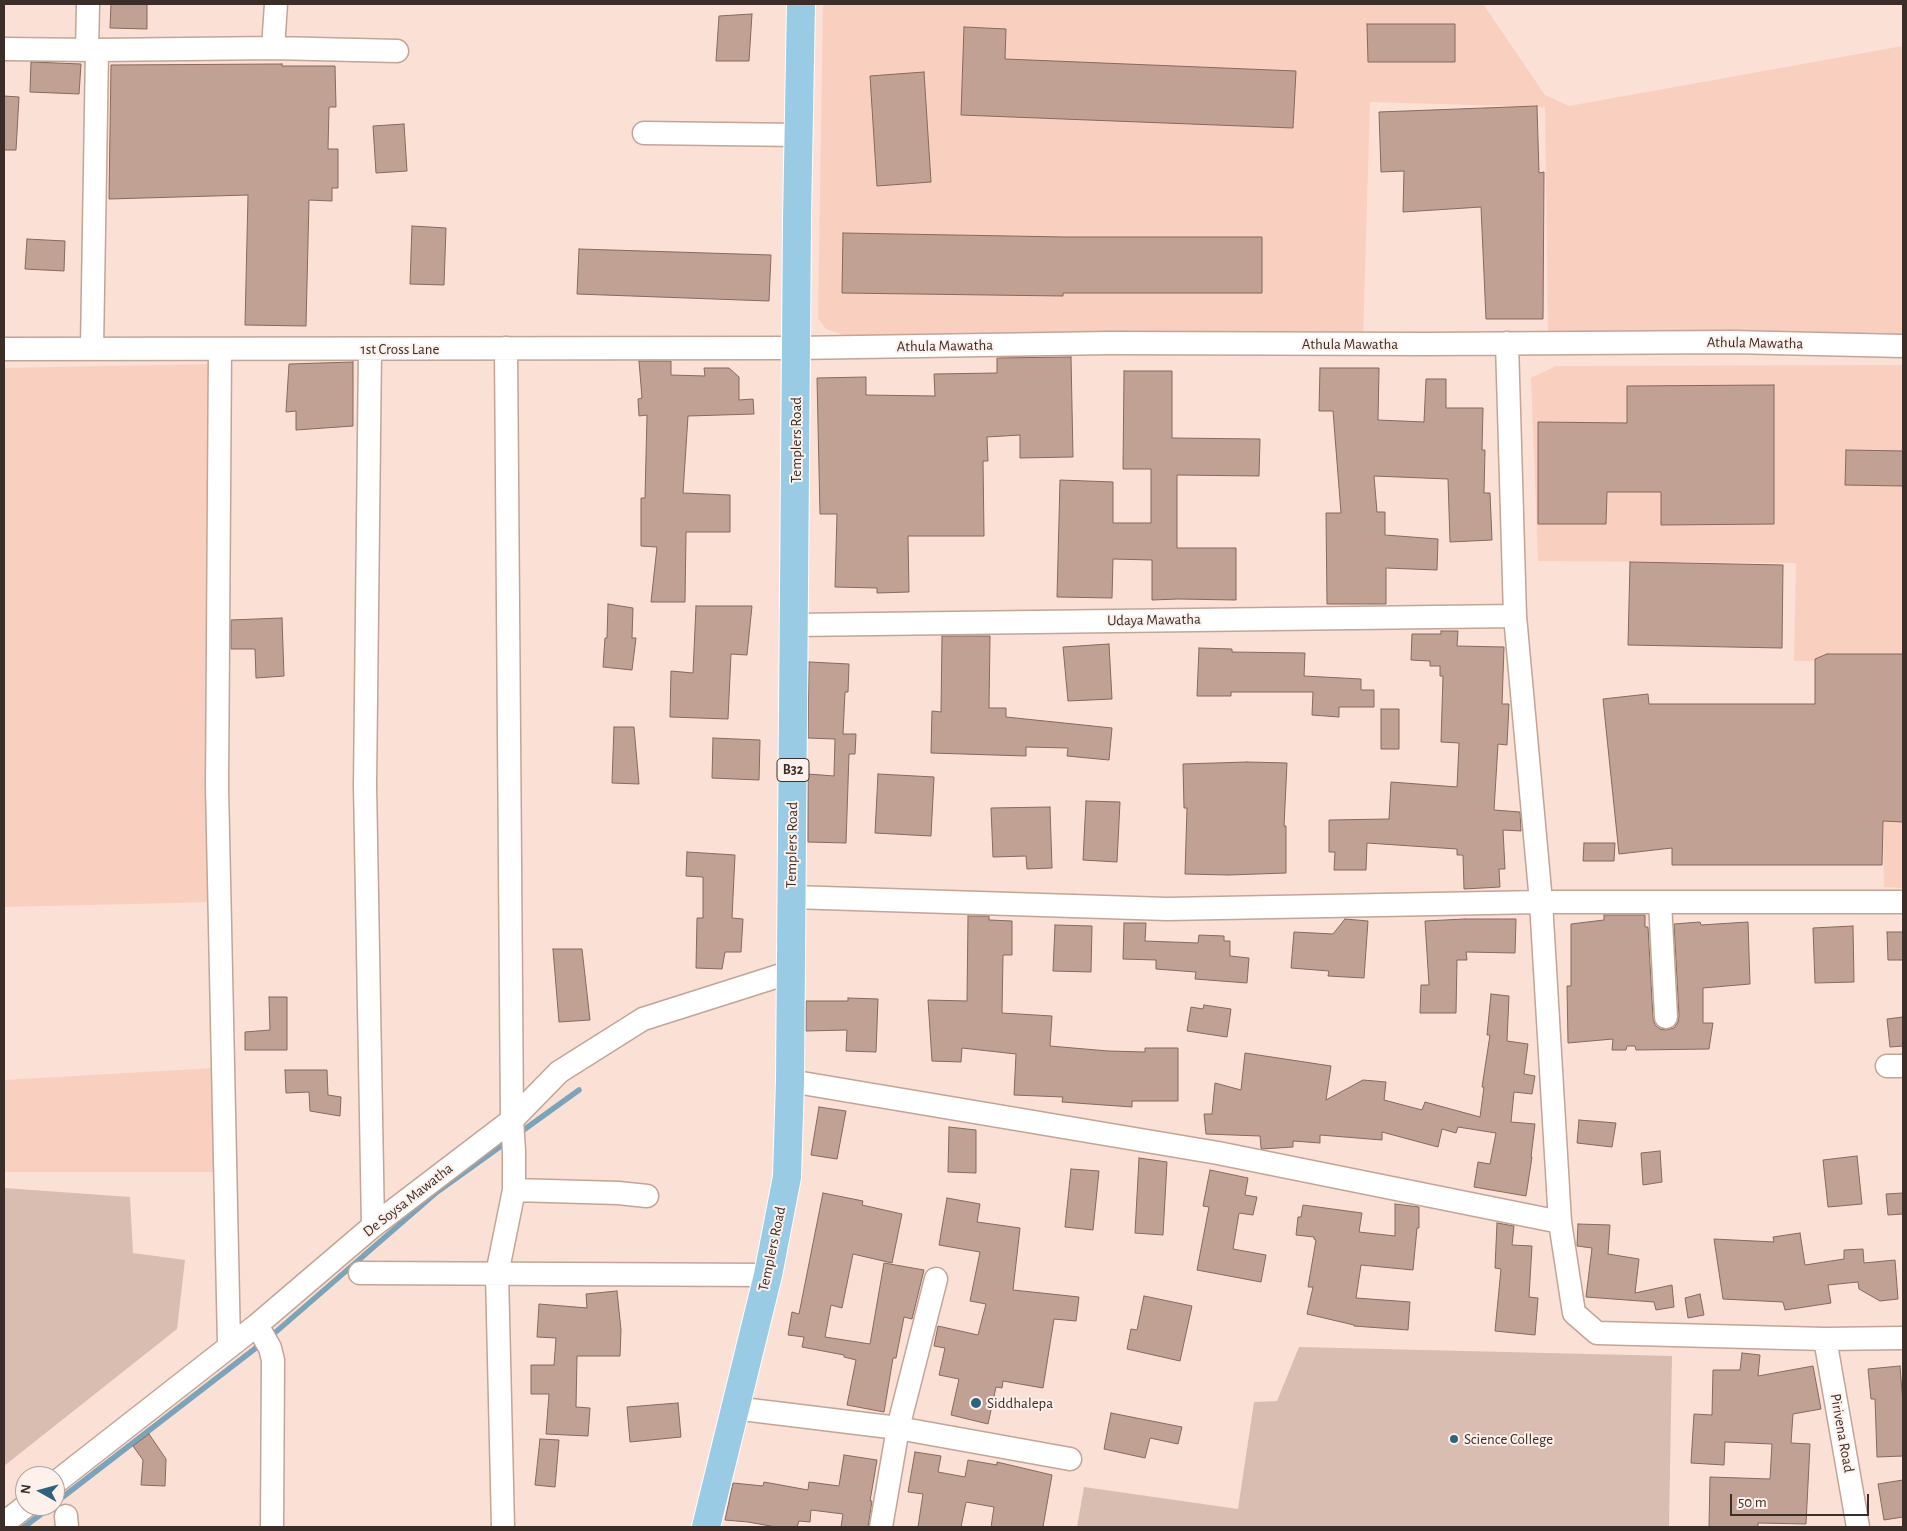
<!DOCTYPE html>
<html>
<head>
<meta charset="utf-8">
<style>
	body { margin:0 }
	#map { position:relative; width:1907px; height:1531px; overflow:hidden; background:#fbe0d5; font-family:"Alegreya Sans",sans-serif }
	canvas { display:block }
	.frame { position:absolute; inset:0; border:5px solid #3b2e29; pointer-events:none }
	.north { position:absolute; left:15px; top:1466px; width:50px; height:50px; box-sizing:border-box; background:#fef0eb; border:1px solid #b0a29d; border-radius:50%; rotate:277deg; font-size:14px; font-weight:700; line-height:20px; text-align:center; color:#3b2e29 }
	.north::after { content:''; display:block; margin:auto; width:18px; height:22px; background:#2d637e; clip-path:polygon(50% 0,100% 100%,50% 72%,0 100%) }
	.scale { position:absolute; left:1730px; top:1494px; width:139px; height:22px; box-sizing:border-box; border:2px solid #3b2e29; border-top:0; padding-left:6px; font-size:15px; line-height:18px; white-space:nowrap; color:#3b2e29; -webkit-text-stroke:4px #fef0eb; paint-order:stroke }
</style>
</head>
<body>
<div id="map">
<canvas width="1907" height="1531"></canvas>
<div class="frame"></div>
<div class="north">N</div>
<div class="scale">50 m</div>
</div>
<script>
const ctx = document.querySelector('canvas').getContext('2d');
ctx.lineJoin = 'round';
function fill(path, color) { ctx.fillStyle = color; ctx.fill(path, 'evenodd'); }
const toPath = rows => new Path2D(rows.map(r => 'M' + r).join(''));
function trace(path, color, width, dash) { ctx.strokeStyle = color; ctx.lineWidth = width; ctx.lineCap = dash ? 'butt' : 'round'; ctx.setLineDash(dash || []); ctx.stroke(path); }
function label(font, color, halo, rows, align = 'center') {
  ctx.font = font + ' "Alegreya Sans",sans-serif'; ctx.lineWidth = 4; ctx.setLineDash([]); ctx.textBaseline = 'middle'; ctx.strokeStyle = halo; ctx.fillStyle = color; for (const [text, x, y, turn = 0] of rows) {
    ctx.save(); ctx.translate(x, y); ctx.rotate((+turn || 0) * Math.PI / 180); ctx.textAlign = isNaN(turn) ? turn : align; if (halo) ctx.strokeText(text, 0, 0); ctx.fillText(text, 0, 0); ctx.restore();
  }
}
fill(toPath([
	[823,4,1483,4,1545,95,1569,106,1903,46,1903,338,1548,337,1545,107,1370,102,1363,339,861,341,826,329,818,318],
	[210,364,217,902,4,907,4,368],
	[1903,365,1903,888,1884,887,1880,661,1794,661,1796,563,1538,561,1531,378,1556,366],
	[214,1068,213,1172,4,1172,4,1080]
]), '#f9cfbf');
fill(toPath([
	[4,1188,130,1197,133,1253,185,1260,177,1329,4,1466],
	[1299,1347,1672,1356,1669,1527,1077,1527,1084,1487,1238,1509,1254,1402,1277,1401]
]), '#d9bdb1');
trace(toPath([
	[518,1134,579,1090],
	[270,1337,437,1192,508,1141],
	[55,1503,261,1344],
	[24,1527,52,1506]
]), '#7ba3b9', 5.5);
const building = toPath([
	[111,4,147,4,147,29,110,28,111,4],
	[752,14,749,61,716,61,719,16,752,14],
	[1367,24,1455,24,1455,62,1368,62,1367,24],
	[964,27,1006,29,1005,59,1296,71,1293,128,961,115,964,27],
	[31,62,81,64,79,94,30,92,31,62],
	[282,64,282,66,335,66,336,107,329,107,328,149,338,149,338,188,332,188,332,201,309,200,306,326,245,325,248,195,109,199,111,65,282,64],
	[924,72,931,182,877,186,870,76,924,72],
	[4,96,19,97,16,150,4,150,4,96],
	[1537,106,1539,173,1544,172,1543,319,1486,319,1481,207,1403,212,1404,171,1381,172,1379,112,1537,106],
	[404,124,407,171,376,173,373,126,404,124],
	[412,226,446,228,444,285,410,284,412,226],
	[843,233,1064,237,1262,237,1262,293,1063,293,1063,296,842,293,843,233],
	[27,239,65,241,64,271,25,269,27,239],
	[579,249,771,255,769,301,577,294,579,249],
	[1071,357,1073,457,1020,458,1020,435,987,437,988,461,983,461,984,536,908,536,909,592,877,593,877,588,835,587,837,514,820,514,817,378,866,377,866,395,935,396,934,374,997,373,997,358,1071,357],
	[639,361,671,361,671,375,705,376,704,368,729,368,739,377,739,400,753,399,754,414,688,416,683,493,730,495,730,532,686,532,685,602,651,602,657,547,641,546,641,498,645,498,647,415,639,416,638,399,642,398,639,361],
	[353,362,353,426,296,430,296,411,286,412,289,364,353,362],
	[1320,368,1379,368,1378,420,1424,422,1426,379,1446,379,1446,408,1483,408,1482,450,1485,450,1484,493,1490,493,1492,540,1450,542,1448,479,1374,476,1377,512,1385,512,1385,535,1438,539,1437,570,1386,568,1386,604,1327,604,1326,513,1341,513,1333,411,1319,411,1320,368],
	[1124,371,1172,371,1172,438,1260,439,1259,476,1177,475,1177,548,1236,548,1236,600,1178,599,1152,600,1152,560,1113,559,1112,598,1057,597,1060,480,1113,482,1113,523,1151,523,1151,469,1123,469,1124,371],
	[1774,385,1774,524,1661,525,1661,492,1607,492,1606,524,1538,524,1538,422,1627,423,1627,386,1774,385],
	[1846,450,1903,451,1903,486,1845,485,1846,450],
	[1630,562,1783,565,1782,648,1628,645,1630,562],
	[608,604,633,608,632,638,636,638,632,670,603,667,605,638,607,638,608,604],
	[696,606,752,606,747,655,731,654,728,719,670,717,671,671,693,673,696,606],
	[282,618,284,676,256,678,255,649,231,649,231,620,282,618],
	[1441,631,1458,631,1457,646,1504,647,1502,704,1509,704,1507,745,1498,744,1494,810,1520,812,1521,831,1503,830,1505,869,1499,869,1500,887,1464,889,1463,855,1457,855,1457,849,1367,843,1366,870,1334,870,1335,852,1329,852,1329,820,1389,819,1391,782,1457,787,1459,743,1441,742,1443,676,1440,676,1440,666,1430,666,1430,661,1411,660,1412,634,1441,634,1441,631],
	[942,636,990,636,989,708,1006,708,1006,717,1112,728,1109,760,1067,756,1068,748,1026,747,1026,756,931,753,932,711,941,712,942,636],
	[1109,644,1112,699,1068,701,1063,647,1109,644],
	[1199,648,1232,649,1232,652,1305,653,1304,676,1361,679,1361,690,1374,690,1374,707,1339,707,1339,717,1312,715,1313,692,1231,692,1231,696,1197,696,1199,648],
	[1827,654,1903,654,1903,822,1883,821,1882,865,1672,865,1672,848,1619,854,1603,699,1648,694,1649,704,1815,704,1815,659,1827,654],
	[809,662,849,664,848,692,845,692,843,734,856,734,855,754,849,754,846,843,808,842,808,774,834,776,835,739,808,738,809,662],
	[1381,709,1399,709,1399,749,1381,749,1381,709],
	[614,727,634,727,639,784,612,783,614,727],
	[713,738,760,740,759,780,712,778,713,738],
	[1247,762,1287,763,1284,826,1286,826,1286,873,1229,875,1185,874,1187,808,1184,808,1183,764,1247,762],
	[878,774,934,777,931,836,875,833,878,774],
	[1086,801,1120,802,1117,862,1083,860,1086,801],
	[1050,807,1052,868,1027,869,1026,856,993,857,991,808,1050,807],
	[1584,843,1615,843,1614,861,1583,861,1584,843],
	[687,852,735,855,732,918,743,919,741,952,725,952,722,969,696,968,697,918,703,918,703,877,686,876,687,852],
	[1604,915,1645,915,1645,927,1648,927,1653,1018,1655,1025,1660,1029,1666,1030,1674,1028,1678,1022,1679,1016,1674,924,1700,922,1701,925,1748,922,1750,984,1703,988,1703,1023,1713,1023,1709,1049,1636,1050,1635,1046,1627,1046,1626,1050,1612,1050,1613,1039,1568,1043,1567,986,1571,986,1571,924,1604,920,1604,915],
	[968,916,989,916,989,920,1012,921,1012,955,1003,955,1002,1013,1052,1016,1050,1046,1108,1051,1145,1052,1145,1048,1178,1048,1178,1101,1132,1101,1132,1107,1062,1102,1063,1097,1014,1095,1016,1054,962,1048,961,1062,932,1061,928,1000,967,1001,968,916],
	[1345,919,1368,921,1364,978,1328,976,1329,971,1291,968,1294,932,1333,934,1345,919],
	[1465,919,1516,919,1515,953,1466,952,1467,960,1457,960,1456,1013,1420,1013,1421,985,1429,985,1425,921,1465,919],
	[1124,923,1146,923,1145,941,1198,943,1199,935,1224,936,1224,941,1230,941,1230,956,1249,958,1247,983,1195,979,1196,972,1156,969,1156,960,1123,959,1124,923],
	[1055,925,1092,926,1091,972,1053,971,1055,925],
	[1853,926,1854,982,1815,983,1813,928,1853,926],
	[1887,932,1903,932,1903,960,1888,960,1887,932],
	[553,949,582,949,590,1020,559,1022,553,949],
	[1491,994,1509,996,1507,1041,1528,1044,1524,1074,1535,1076,1532,1094,1514,1092,1511,1122,1535,1124,1531,1157,1532,1157,1526,1196,1474,1187,1478,1162,1490,1164,1496,1133,1458,1127,1456,1133,1442,1129,1438,1147,1382,1132,1382,1140,1320,1135,1320,1143,1293,1141,1293,1147,1262,1149,1261,1148,1260,1136,1206,1134,1204,1114,1212,1114,1215,1083,1241,1090,1245,1053,1331,1066,1326,1100,1363,1080,1386,1082,1384,1100,1422,1110,1425,1102,1480,1117,1484,1087,1482,1087,1490,1035,1487,1035,1491,994],
	[269,997,287,997,287,1050,245,1050,245,1032,270,1030,269,997],
	[848,998,878,999,876,1052,846,1051,847,1030,806,1031,806,1001,848,1001,848,998],
	[1204,1005,1231,1009,1227,1037,1187,1031,1191,1007,1203,1009,1204,1005],
	[1903,1017,1903,1046,1890,1047,1887,1019,1903,1017],
	[285,1070,327,1070,328,1095,341,1097,340,1116,310,1111,309,1092,286,1093,285,1070],
	[819,1107,846,1111,837,1159,811,1155,819,1107],
	[1579,1120,1616,1123,1612,1147,1577,1143,1579,1120],
	[949,1127,976,1130,976,1173,948,1172,949,1127],
	[1660,1151,1662,1182,1643,1185,1641,1153,1660,1151],
	[1857,1156,1862,1204,1828,1207,1823,1160,1857,1156],
	[1139,1158,1167,1162,1163,1235,1135,1233,1139,1158],
	[1071,1169,1099,1171,1093,1230,1065,1227,1071,1169],
	[1210,1170,1248,1178,1245,1195,1257,1197,1253,1215,1239,1213,1233,1249,1266,1255,1261,1282,1197,1270,1209,1207,1203,1206,1210,1170],
	[823,1193,863,1201,862,1205,902,1214,892,1263,853,1254,842,1308,831,1305,825,1337,870,1344,884,1263,924,1270,912,1319,904,1317,896,1358,893,1358,884,1412,847,1405,856,1360,844,1357,844,1355,802,1347,804,1337,788,1335,792,1312,799,1314,823,1193],
	[1903,1193,1903,1214,1888,1215,1886,1194,1903,1193],
	[947,1198,980,1204,977,1222,1020,1228,1013,1290,1079,1297,1076,1321,1054,1319,1043,1388,1003,1381,1002,1388,996,1387,988,1424,951,1415,959,1379,939,1375,945,1348,934,1346,938,1326,978,1335,986,1304,970,1301,980,1252,939,1245,947,1198],
	[1395,1204,1419,1207,1419,1228,1417,1228,1413,1270,1361,1265,1356,1298,1410,1302,1408,1330,1354,1326,1354,1325,1307,1314,1313,1287,1308,1287,1316,1240,1314,1239,1314,1237,1296,1235,1298,1217,1301,1217,1303,1205,1362,1213,1359,1232,1395,1236,1395,1204],
	[1497,1223,1514,1226,1512,1245,1532,1246,1529,1297,1538,1298,1535,1335,1495,1331,1501,1269,1495,1268,1497,1223],
	[1578,1224,1610,1225,1608,1254,1639,1259,1635,1293,1672,1285,1674,1307,1656,1310,1654,1302,1586,1297,1592,1248,1577,1246,1578,1224],
	[1800,1233,1805,1265,1844,1259,1844,1250,1863,1249,1864,1263,1895,1260,1898,1299,1880,1301,1859,1289,1858,1282,1828,1285,1831,1303,1785,1310,1783,1302,1723,1299,1714,1239,1774,1242,1773,1237,1800,1233],
	[617,1291,621,1330,620,1356,577,1356,576,1407,590,1408,588,1436,546,1434,549,1394,531,1394,531,1365,554,1365,556,1338,537,1337,539,1304,587,1308,586,1294,617,1291],
	[1700,1294,1704,1315,1688,1318,1685,1298,1700,1294],
	[1144,1296,1192,1306,1180,1361,1127,1349,1131,1329,1137,1330,1144,1296],
	[1742,1353,1760,1355,1758,1376,1813,1366,1821,1409,1793,1414,1791,1443,1810,1444,1806,1524,1758,1523,1758,1527,1709,1527,1710,1477,1770,1479,1772,1444,1725,1442,1724,1465,1691,1463,1694,1414,1712,1415,1713,1370,1740,1370,1742,1353],
	[1900,1366,1903,1403,1903,1456,1877,1457,1875,1399,1871,1399,1868,1369,1900,1366],
	[678,1403,681,1437,630,1442,627,1407,678,1403],
	[1111,1413,1182,1427,1178,1444,1150,1438,1145,1458,1104,1449,1111,1413],
	[149,1434,166,1459,165,1486,141,1485,143,1460,133,1446,149,1434],
	[540,1439,559,1440,555,1487,535,1485,540,1439],
	[915,1452,941,1456,938,1472,965,1477,968,1460,997,1465,997,1462,1052,1475,1043,1527,991,1527,994,1507,966,1502,961,1527,918,1527,923,1494,908,1492,915,1452],
	[844,1455,877,1460,870,1501,872,1501,868,1527,841,1527,843,1514,811,1510,810,1522,799,1521,797,1527,776,1527,748,1522,725,1520,733,1483,763,1486,764,1482,808,1490,809,1482,839,1486,844,1455],
	[1903,1480,1903,1517,1884,1520,1878,1484,1903,1480]
]);
fill(building, '#c1a194');
trace(building, '#86695d', 1);
const minor = toPath([
	[273,48,397,51],
	[4,49,97,50],
	[87,50,88,4],
	[644,133,799,135],
	[1507,343,1515,616,1541,902,1560,1222,1574,1313,1597,1333,1825,1339,1903,1338],
	[92,348,97,50,273,48,276,4],
	[4,349,796,348,1110,343,1427,344,1731,342,1903,346],
	[220,349,217,786,229,1345],
	[370,349,365,785,373,1226],
	[794,625,1515,616],
	[792,897,1167,909,1541,902,1903,902],
	[1660,902,1666,1017],
	[1887,1066,1903,1066],
	[790,1081,1218,1153,1560,1222],
	[514,1190,618,1193,647,1196],
	[360,1273,768,1275],
	[257,1325,270,1348,273,1360,272,1527],
	[1825,1339,1858,1527],
	[734,1408,898,1428,1070,1459],
	[55,1483,257,1325,373,1226,512,1120,559,1072,643,1019,791,972],
	[66,1516,67,1527],
	[4,1523,26,1506],
	[503,1527,497,1274,514,1190,514,1151,512,1120,506,348],
	[881,1527,898,1428,936,1279]
]);
const primary = toPath([
	[706,1527,768,1275,787,1177,790,1081,797,220,801,4]
]);
trace(minor, '#c3a497', 25);
trace(primary, '#fff', 30);
trace(minor, '#fff', 22);
trace(primary, '#99cbe5', 28);
for (const [x, y, r, color] of [
	[976,1403,6,"#2d637e"],
	[1454,1439,5,"#2d637e"]
]) { const dot = new Path2D(); dot.arc(x, y, r, 0, 2 * Math.PI); ctx.fillStyle = color; ctx.fill(dot); trace(dot, '#fef0eb', 2); }
for (const [x, y, w] of [
	[793,770,32]
]) { const box = new Path2D(); box.roundRect(x - w / 2, y - 11.5, w, 23, 4); ctx.fillStyle = '#fef0eb'; ctx.fill(box); trace(box, '#3b2e29', 1); }
label('bold 14px', '#3b2e29', null, [
	["B32",793,770]
]);
label('15px', '#3b2e29', '#fef0eb', [
	["Athula Mawatha",1755,343,1],
	["Athula Mawatha",1350,344],
	["Athula Mawatha",945,346,-1],
	["1st Cross Lane",400,349],
	["Templers Road",796,440,-90],
	["Udaya Mawatha",1154,620,-1],
	["Templers Road",792,845,-89],
	["De Soysa Mawatha",408,1200,-38],
	["Templers Road",772,1249,-78],
	["Pirivena Road",1842,1433,80]
]);
label('15px', '#3b2e29', '#fef0eb', [
	["Siddhalepa",987,1403],
	["Science College",1464,1439]
], 'left');
</script>
</body>
</html>
